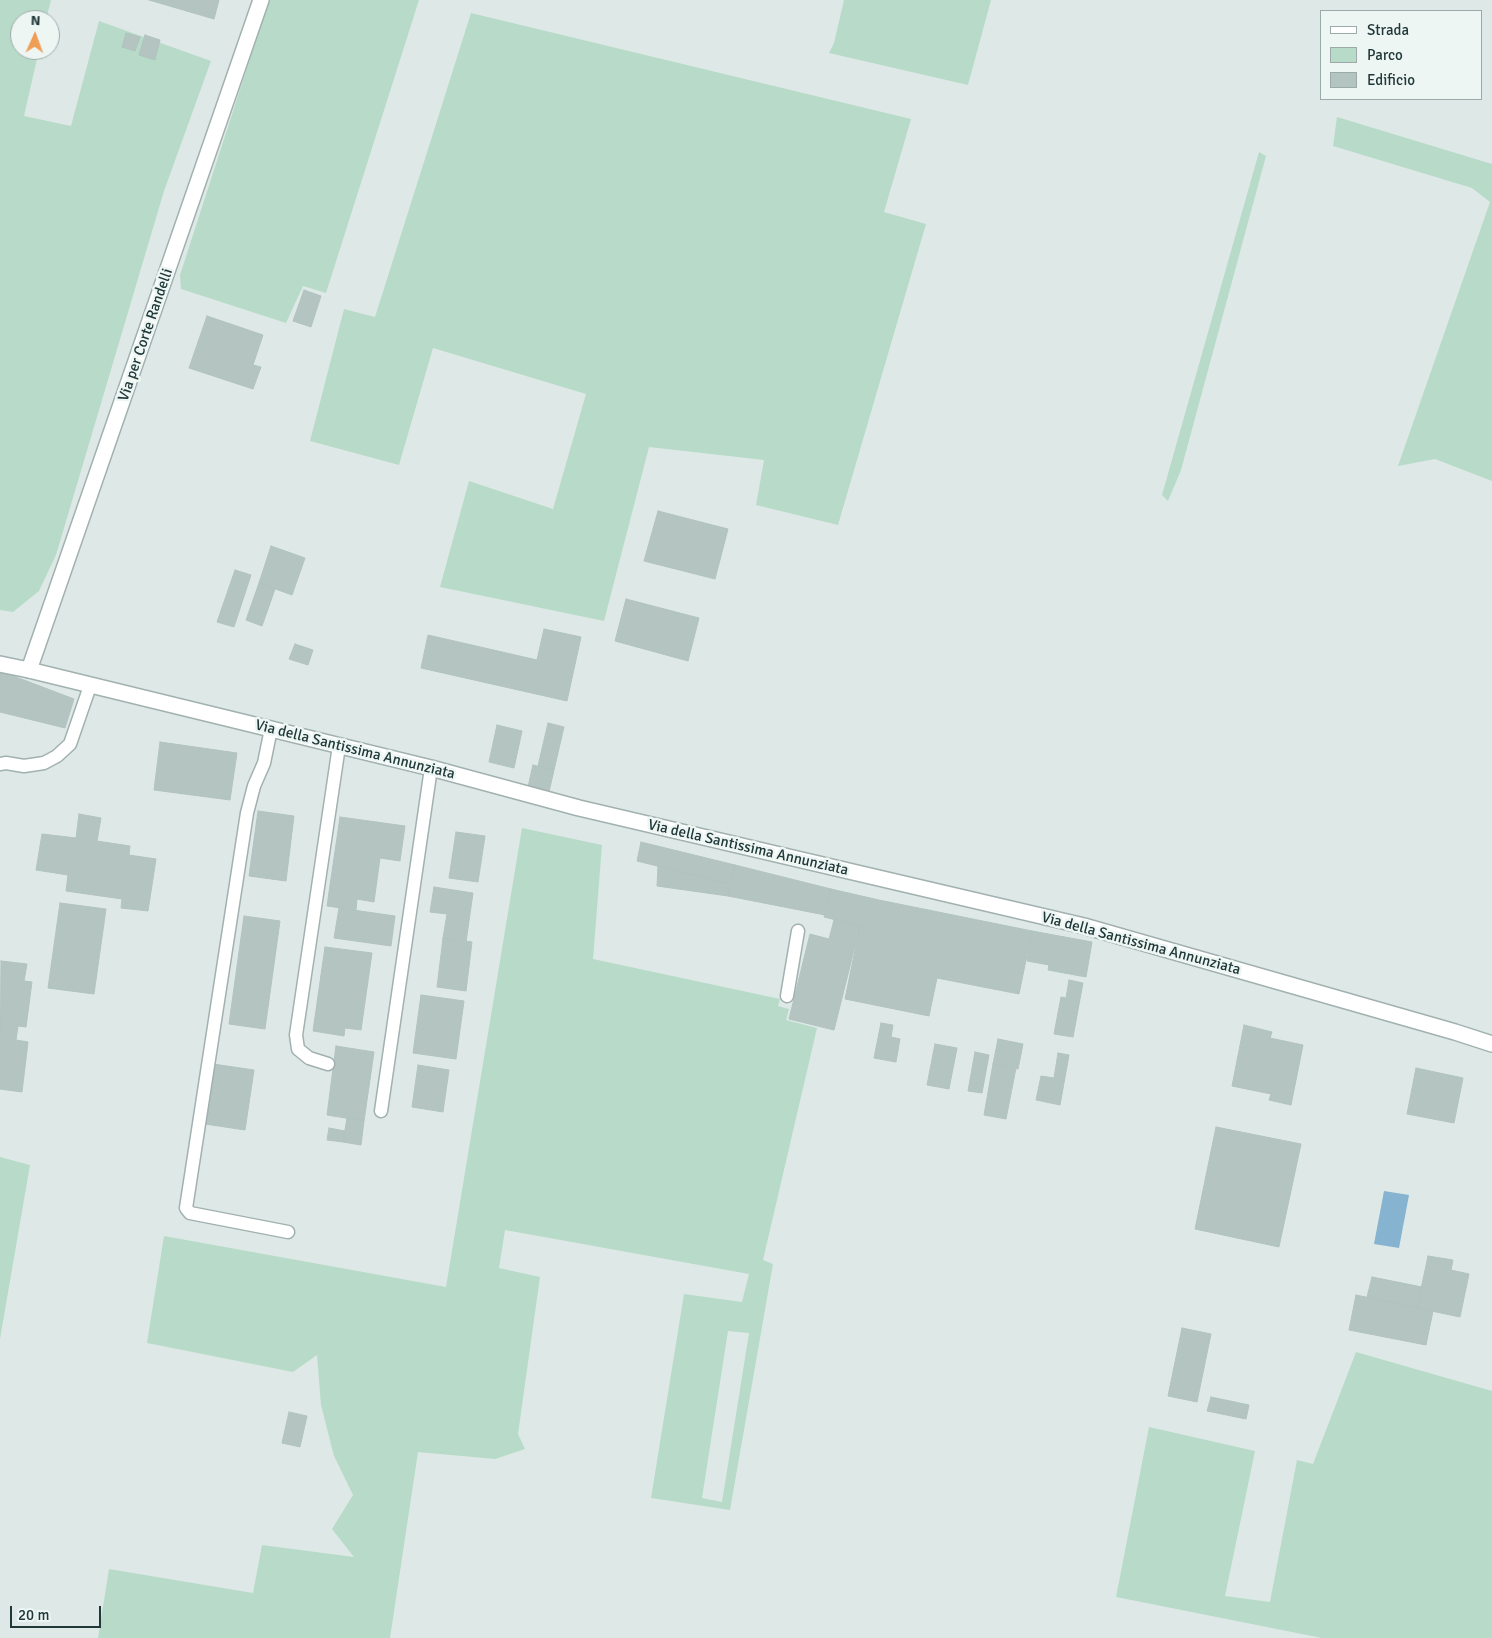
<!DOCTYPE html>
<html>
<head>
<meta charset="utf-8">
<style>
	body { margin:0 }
	#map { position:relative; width:1492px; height:1638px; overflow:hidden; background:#dee9e7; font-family:Signika,sans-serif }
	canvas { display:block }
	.legend { position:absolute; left:1320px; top:10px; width:162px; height:90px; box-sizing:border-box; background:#eef6f4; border:1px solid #9caaa9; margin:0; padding:6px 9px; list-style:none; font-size:15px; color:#203938 }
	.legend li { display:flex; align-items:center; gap:10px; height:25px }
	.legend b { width:25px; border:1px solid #9caaa9 }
	.north { position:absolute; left:10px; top:10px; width:50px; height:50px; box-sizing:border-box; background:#eef6f4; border:1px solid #9caaa9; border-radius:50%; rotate:2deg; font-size:14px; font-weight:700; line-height:20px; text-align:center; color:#203938 }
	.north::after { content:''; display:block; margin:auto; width:18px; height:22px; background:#f09e56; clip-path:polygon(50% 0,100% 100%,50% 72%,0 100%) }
	.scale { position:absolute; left:10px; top:1606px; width:91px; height:22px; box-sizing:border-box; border:2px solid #203938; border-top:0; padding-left:6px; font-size:15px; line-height:18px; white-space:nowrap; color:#203938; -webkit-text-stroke:4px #eef6f4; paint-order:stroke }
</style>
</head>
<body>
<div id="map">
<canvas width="1492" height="1638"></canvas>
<ul class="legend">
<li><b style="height:6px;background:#fff"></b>Strada</li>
<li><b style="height:14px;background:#b7dbc8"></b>Parco</li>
<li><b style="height:14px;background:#b4c4c1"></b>Edificio</li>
</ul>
<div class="north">N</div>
<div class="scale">20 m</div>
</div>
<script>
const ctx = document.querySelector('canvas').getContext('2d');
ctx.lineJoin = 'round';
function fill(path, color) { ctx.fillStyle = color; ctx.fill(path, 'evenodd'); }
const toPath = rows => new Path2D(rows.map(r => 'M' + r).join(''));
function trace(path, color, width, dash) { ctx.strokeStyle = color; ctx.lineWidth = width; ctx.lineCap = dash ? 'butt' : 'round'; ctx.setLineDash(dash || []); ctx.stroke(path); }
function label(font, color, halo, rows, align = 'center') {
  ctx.font = font + ' Signika,sans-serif'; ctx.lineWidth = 5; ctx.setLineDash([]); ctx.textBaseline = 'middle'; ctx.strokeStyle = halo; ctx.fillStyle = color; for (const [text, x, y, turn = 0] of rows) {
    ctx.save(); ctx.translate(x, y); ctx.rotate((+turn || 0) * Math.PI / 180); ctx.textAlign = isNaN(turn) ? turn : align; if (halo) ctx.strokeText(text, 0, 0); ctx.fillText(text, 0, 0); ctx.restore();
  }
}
fill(toPath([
	[0,0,51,0,46,20,20,20,20,50,39,50,24,116,71,126,99,21,211,61,164,191,56,555,39,591,13,612,0,610],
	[269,0,419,0,326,293,303,286,286,323,181,289,180,275],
	[844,0,991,0,968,85,829,53,834,43],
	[471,13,911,119,884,212,926,224,838,525,756,505,764,460,649,447,604,621,440,587,469,481,553,509,586,394,433,348,399,465,310,441,344,309,375,317],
	[1337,117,1492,164,1492,481,1435,459,1398,466,1490,202,1472,188,1333,146],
	[1259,152,1266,156,1181,470,1168,501,1162,495],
	[522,828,602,845,593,959,780,999,778,1006,789,1009,786,1020,817,1028,763,1260,773,1264,730,1510,651,1498,684,1294,742,1302,749,1274,505,1230,499,1268,540,1277,518,1434,525,1449,495,1459,418,1452,390,1638,98,1638,109,1569,253,1593,262,1545,354,1557,332,1529,353,1495,334,1456,321,1405,317,1355,293,1372,147,1343,164,1236,446,1287],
	[728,1331,749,1333,722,1502,702,1498],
	[0,1157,30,1165,0,1339],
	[1356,1352,1492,1391,1492,1638,1322,1638,1116,1597,1149,1427,1255,1451,1225,1596,1270,1602,1297,1460,1313,1464]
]), '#b7dbc8');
fill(toPath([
	[1384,1191,1409,1195,1399,1248,1374,1244]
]), '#86b3cf');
const building = toPath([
	[149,0,219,0,214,19,149,0],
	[126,33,140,37,135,51,122,47,126,33],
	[145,35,160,40,155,60,139,55,145,35],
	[304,290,321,296,311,327,293,321,304,290],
	[207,316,263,335,253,365,261,367,253,389,189,368,207,316],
	[658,511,728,529,715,579,644,561,658,511],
	[271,546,305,558,292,595,259,583,271,546],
	[235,570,251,575,234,627,217,622,235,570],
	[259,583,275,589,262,626,246,620,259,583],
	[626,599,699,618,688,661,615,641,626,599],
	[544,629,581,637,567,701,421,668,428,635,537,660,544,629],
	[295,644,313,650,308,665,289,659,295,644],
	[0,671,74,699,65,728,0,712,0,671],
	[548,723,564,727,554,770,538,766,548,723],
	[497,725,522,731,514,768,489,762,497,725],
	[160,742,237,753,230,800,154,790,160,742],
	[533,765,554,770,549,792,528,787,533,765],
	[258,811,294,816,286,881,249,876,258,811],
	[79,814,101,818,97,841,130,846,129,855,156,859,148,911,121,908,122,899,66,891,68,875,36,870,42,834,76,838,79,814],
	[340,817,405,826,400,861,380,858,374,902,357,899,356,910,327,906,340,817],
	[456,832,485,836,478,882,449,878,456,832],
	[641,842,735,865,730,884,637,861,641,842],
	[735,865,831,889,825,915,728,896,735,865],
	[658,866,730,884,728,896,657,886,658,866],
	[434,887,473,893,466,942,443,938,447,914,430,912,434,887],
	[831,889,879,900,1032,931,1019,994,937,978,929,1016,845,999,860,926,824,917,831,889],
	[60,903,106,909,94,994,48,988,60,903],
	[339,908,395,916,391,946,334,938,339,908],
	[244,916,280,921,265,1029,229,1024,244,916],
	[834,920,860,926,834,1030,789,1019,810,934,829,939,834,920],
	[1032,931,1092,942,1086,977,1048,970,1049,965,1027,961,1032,931],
	[443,938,472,942,466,991,437,987,443,938],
	[325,947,372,953,361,1030,345,1028,344,1036,313,1031,325,947],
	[1,961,27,964,24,981,32,982,26,1027,18,1026,16,1040,28,1042,22,1092,0,1089,1,961],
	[1069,980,1083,983,1073,1037,1054,1034,1061,997,1066,998,1069,980],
	[421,995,464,1001,456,1059,413,1053,421,995],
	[881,1023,893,1025,891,1037,900,1039,896,1062,874,1058,881,1023],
	[1244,1025,1272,1032,1270,1038,1303,1045,1291,1105,1269,1100,1271,1094,1232,1086,1244,1025],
	[998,1039,1023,1044,1018,1069,993,1064,998,1039],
	[935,1044,957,1048,949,1089,927,1085,935,1044],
	[336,1046,374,1052,364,1121,327,1115,336,1046],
	[975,1052,989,1055,982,1093,968,1091,975,1052],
	[1058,1053,1069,1055,1060,1105,1036,1100,1041,1076,1054,1078,1058,1053],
	[213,1064,254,1070,245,1130,205,1124,213,1064],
	[993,1064,1016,1068,1006,1119,984,1115,993,1064],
	[418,1065,449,1070,443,1112,412,1107,418,1065],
	[1416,1068,1463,1078,1454,1123,1407,1114,1416,1068],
	[347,1118,364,1121,361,1145,343,1142,347,1118],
	[1216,1127,1301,1144,1279,1247,1195,1229,1216,1127],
	[329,1128,345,1131,343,1142,327,1140,329,1128],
	[1428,1256,1453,1260,1451,1270,1469,1274,1460,1317,1417,1308,1428,1256],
	[1372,1277,1422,1287,1417,1308,1367,1297,1372,1277],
	[1356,1295,1433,1311,1426,1345,1349,1330,1356,1295],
	[1182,1328,1211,1334,1197,1402,1168,1396,1182,1328],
	[1211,1397,1249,1405,1246,1419,1207,1411,1211,1397],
	[289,1412,307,1416,300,1447,282,1443,289,1412]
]);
fill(building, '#b4c4c1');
trace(building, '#b1c3bf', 1);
const service = toPath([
	[271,729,264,763,254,786,247,813,186,1208,190,1213,288,1232],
	[0,764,6,763,24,766,44,763,57,756,70,744,90,686],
	[787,996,798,931],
	[328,1064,309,1058,298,1049,296,1035,339,746],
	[381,1111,431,768]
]);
const minor = toPath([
	[29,670,261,0]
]);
const tertiary = toPath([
	[0,664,29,670,431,768,579,808,1084,926,1455,1032,1492,1044]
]);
trace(service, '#a1b1af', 15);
trace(minor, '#a1b1af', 18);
trace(tertiary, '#a1b1af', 18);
trace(service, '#fff', 12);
trace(minor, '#fff', 15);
trace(tertiary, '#fff', 15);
label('15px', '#203938', '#eef6f4', [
	["Via per Corte Randelli",146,335,-71],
	["Via della Santissima Annunziata",355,750,14],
	["Via della Santissima Annunziata",748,848,13],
	["Via della Santissima Annunziata",1141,944,15]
]);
</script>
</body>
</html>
